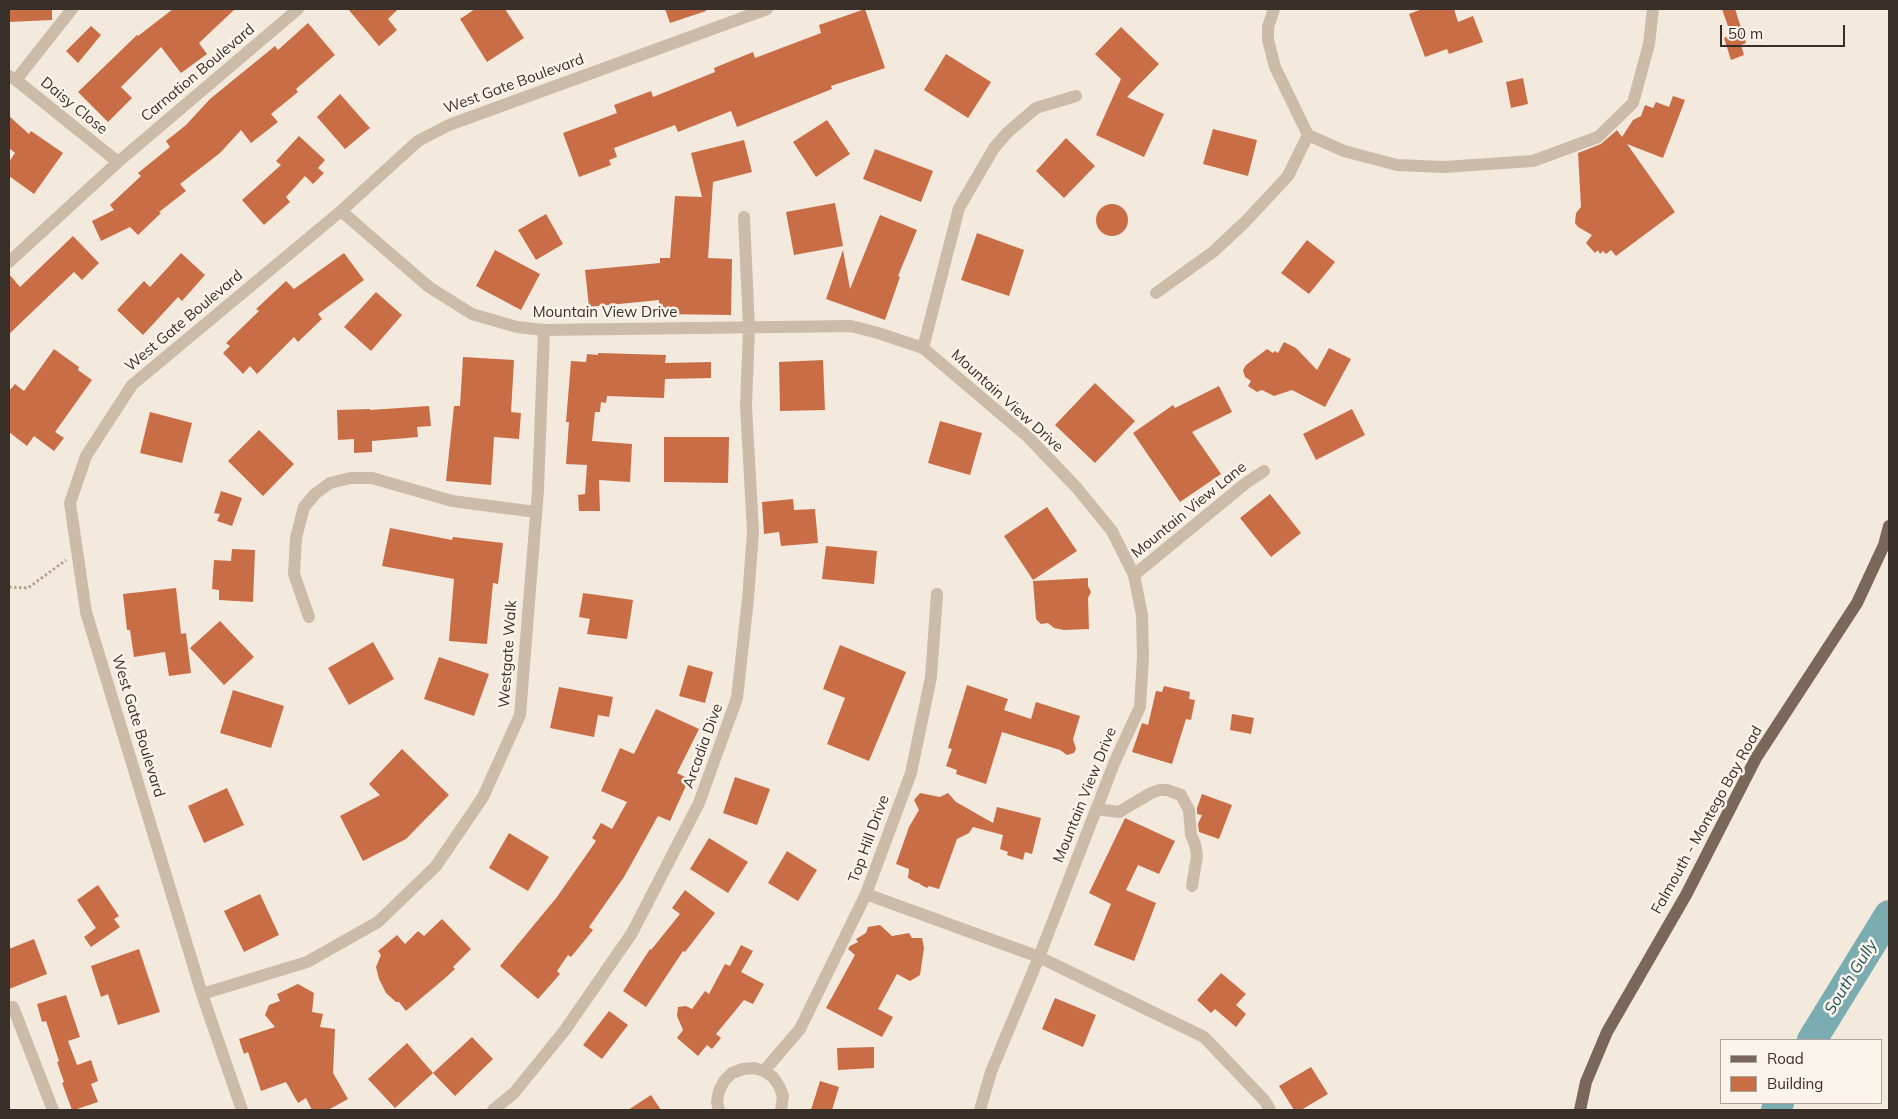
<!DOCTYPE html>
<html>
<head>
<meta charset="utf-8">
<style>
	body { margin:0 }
	#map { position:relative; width:1898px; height:1119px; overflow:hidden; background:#f3eadd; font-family:Mulish,sans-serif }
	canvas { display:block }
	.frame { position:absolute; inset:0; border:10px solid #392f29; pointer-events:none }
	.legend { position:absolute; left:1720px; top:1039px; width:162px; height:65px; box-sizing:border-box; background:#faf4ea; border:1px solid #ada59d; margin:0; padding:6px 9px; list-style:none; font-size:15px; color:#392f29 }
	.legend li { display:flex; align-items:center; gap:10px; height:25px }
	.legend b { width:25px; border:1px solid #ada59d }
	.scale { position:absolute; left:1720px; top:25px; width:125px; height:22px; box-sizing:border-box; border:2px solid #392f29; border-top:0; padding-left:6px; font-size:15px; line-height:18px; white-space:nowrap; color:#392f29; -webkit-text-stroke:4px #faf4ea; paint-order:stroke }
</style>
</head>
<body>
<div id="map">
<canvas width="1898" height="1119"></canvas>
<div class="frame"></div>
<ul class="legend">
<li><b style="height:6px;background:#7b675a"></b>Road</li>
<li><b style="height:14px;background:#c96d46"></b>Building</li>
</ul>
<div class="scale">50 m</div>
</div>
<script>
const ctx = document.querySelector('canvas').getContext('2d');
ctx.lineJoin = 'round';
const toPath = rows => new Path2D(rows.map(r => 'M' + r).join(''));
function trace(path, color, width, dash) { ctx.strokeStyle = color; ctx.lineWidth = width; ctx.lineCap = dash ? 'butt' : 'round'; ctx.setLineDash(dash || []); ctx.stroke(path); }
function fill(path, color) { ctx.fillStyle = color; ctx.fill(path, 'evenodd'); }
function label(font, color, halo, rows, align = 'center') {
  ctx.font = font + ' Mulish,sans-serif'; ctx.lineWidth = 5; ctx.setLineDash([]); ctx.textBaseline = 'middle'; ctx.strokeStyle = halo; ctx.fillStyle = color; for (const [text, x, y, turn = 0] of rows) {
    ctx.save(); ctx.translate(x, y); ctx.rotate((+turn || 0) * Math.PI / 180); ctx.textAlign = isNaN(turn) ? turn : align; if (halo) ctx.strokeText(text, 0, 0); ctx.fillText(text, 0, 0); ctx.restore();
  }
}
trace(toPath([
	[1812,1040,1889,915],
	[1776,1110,1779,1103]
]), '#7bacb1', 30);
fill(toPath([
	[9,9,52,9,52,20,9,22],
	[173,9,235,9,199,43,207,54,181,73,161,47,121,87,132,98,108,122,78,92,137,35,138,36],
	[348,9,398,9,388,19,397,30,379,46],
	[475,9,505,9,524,38,487,62,460,19],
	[665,9,706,9,706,11,670,23],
	[865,9,885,68,831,86,832,89,737,127,731,111,678,132,675,125,614,148,617,157,609,160,611,165,579,177,563,133,617,113,614,105,651,91,653,97,715,72,714,68,753,52,755,58,821,33,819,25],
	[1422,9,1454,9,1458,22,1473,16,1483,42,1449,54,1447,49,1425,57,1409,14],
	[1722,9,1735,9,1746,43,1741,45,1744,55,1731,60,1724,38,1731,35],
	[308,23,335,55,296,89,298,92,271,114,278,122,251,143,241,130,220,153,180,184,186,191,159,212,161,213,138,235,130,227,101,241,92,221,114,210,110,205,141,176,138,173,170,147,166,141,186,125,210,99,275,46,278,50],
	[91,26,101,35,78,63,66,51],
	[1121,27,1159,64,1127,97,1164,114,1144,157,1096,135,1121,79,1095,54],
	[946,54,991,82,968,118,924,90],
	[1523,78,1528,104,1511,108,1506,82],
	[340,94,370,128,345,149,317,117],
	[1673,96,1685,100,1663,158,1627,144,1675,212,1616,256,1611,250,1606,254,1603,251,1600,254,1598,250,1595,253,1586,243,1592,235,1578,227,1575,223,1576,213,1581,207,1578,153,1601,144,1617,130,1622,137,1633,120,1641,116,1645,105,1653,108,1656,102,1669,107],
	[9,116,29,134,31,131,63,153,34,194,9,176,9,162,15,153,9,148],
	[827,120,850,154,816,177,793,142],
	[1213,129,1257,140,1248,176,1203,164],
	[299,136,325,160,318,168,324,173,313,184,305,176,286,197,290,202,264,225,242,200,281,165,276,161],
	[1066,138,1095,166,1064,198,1036,171],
	[744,140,752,172,713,182,708,258,732,259,731,315,659,314,659,300,589,307,585,270,660,263,660,258,670,258,675,196,702,197,691,153],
	[875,149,933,171,921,202,863,179],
	[835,203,843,246,794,255,786,212],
	'1096 220a16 16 0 1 1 32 0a16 16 0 1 1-32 0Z',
	[546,214,563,244,536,260,518,230],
	[880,215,917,230,898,276,900,277,885,320,826,299,843,250,850,289],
	[977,233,1024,250,1009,296,961,280],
	[73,236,99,263,82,280,74,272,9,334,9,274,20,287],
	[1307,240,1335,262,1309,294,1281,273],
	[495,250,540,274,521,310,476,286],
	[181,253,205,275,182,301,178,297,143,335,117,310,144,281,150,287],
	[344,253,364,280,318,314,322,319,298,342,294,337,257,374,250,366,243,374,223,353,230,346,226,343,259,311,256,309,286,281,294,289],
	[376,292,402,315,371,351,344,327],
	[1284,342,1296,348,1317,370,1329,348,1351,359,1325,407,1292,390,1274,396,1262,390,1257,392,1248,386,1251,381,1245,377,1243,370,1246,365,1267,349,1273,353,1275,351,1278,353],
	[54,349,79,367,78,370,92,380,55,432,64,438,54,451,34,436,27,446,9,432,9,391,15,384,24,391],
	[598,353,666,355,665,363,711,362,711,378,665,379,664,398,607,396,606,403,601,402,600,412,595,412,592,441,632,444,630,482,599,480,600,511,579,511,578,495,585,494,587,465,566,464,569,422,566,422,571,361,586,362,587,354,598,355],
	[463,357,514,360,511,412,521,413,519,439,494,437,491,485,446,481,454,406,460,406],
	[823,360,825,410,780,411,779,362],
	[1095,383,1135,421,1095,463,1055,425],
	[1219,386,1232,412,1192,432,1221,474,1180,502,1133,433,1173,405,1175,408],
	[429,406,431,426,417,427,418,437,372,441,372,452,354,453,354,439,338,440,337,410,370,409,370,410],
	[1352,409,1365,435,1316,460,1303,434],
	[150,412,192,423,182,463,140,453],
	[940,421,982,433,970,475,928,463],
	[259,430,294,464,263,496,228,461],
	[664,437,729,437,728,483,664,482],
	[221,491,242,498,232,526,217,521,220,514,214,513],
	[1270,494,1301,533,1271,557,1240,518],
	[793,499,794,510,815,509,818,543,781,546,779,532,764,534,762,502],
	[1047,507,1077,551,1033,580,1004,536],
	[390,528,452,540,453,537,503,543,498,584,493,583,487,644,449,641,454,579,382,566],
	[826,546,877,551,874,584,822,579],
	[232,549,255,550,253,602,219,600,219,590,212,589,214,560,231,561],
	[1088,578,1088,586,1091,592,1088,598,1089,629,1064,630,1054,628,1048,623,1041,624,1036,619,1033,581],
	[176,588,181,634,186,633,191,673,169,676,165,652,134,657,130,630,127,630,123,594],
	[583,593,633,600,627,639,587,634,590,619,579,617],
	[220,621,254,657,224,685,190,648],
	[373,642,394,679,349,705,328,668],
	[840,645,906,672,869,761,827,744,845,698,823,689],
	[439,657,489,674,474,716,424,699],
	[688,665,713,672,705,703,679,696],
	[967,685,1008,699,1004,710,1031,719,1036,702,1080,716,1073,739,1076,749,1074,753,1067,755,1060,750,1002,732,986,784,956,774,957,770,946,766,952,749,948,748],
	[1164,686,1190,692,1189,699,1195,700,1191,720,1186,719,1172,764,1132,752,1142,723,1148,725,1156,691,1162,692],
	[559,687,613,697,609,717,598,715,594,737,550,728],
	[233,690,284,706,271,748,220,733],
	[656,709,699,729,677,773,689,779,670,821,658,816,624,877,589,927,593,930,571,957,568,955,557,971,560,974,538,999,500,966,557,897,596,841,592,838,601,823,612,829,627,802,601,791,620,748,634,754],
	[1232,714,1254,718,1251,734,1230,730],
	[402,749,449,795,406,839,363,861,340,816,380,795,369,784],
	[735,777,770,789,757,825,723,813],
	[227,788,244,825,204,843,188,806],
	[920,793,940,797,948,793,956,802,993,823,997,807,1041,818,1032,854,1025,852,1023,860,1007,855,1008,852,1000,849,1003,835,973,827,969,833,957,839,939,889,929,886,927,888,921,885,919,883,915,882,908,878,909,869,896,864,909,827,919,810,914,800],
	[1202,794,1232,805,1219,839,1199,832,1198,824,1202,815,1197,814,1197,808],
	[1125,818,1175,841,1159,874,1138,865,1126,890,1156,903,1134,961,1094,945,1111,904,1089,893],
	[509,833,549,857,528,891,489,868],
	[709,838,748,862,728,893,690,869],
	[787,851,817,870,798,901,768,883],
	[98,885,119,916,114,919,120,927,91,947,84,937,96,928,77,900],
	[685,890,715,913,685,952,683,951,646,1007,623,991,650,949,651,950,680,914,672,908],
	[260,894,279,935,244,952,224,911],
	[442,919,471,949,453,967,455,969,444,979,406,1011,399,1002,396,1002,386,993,379,979,376,967,381,955,378,951,397,935,405,944,418,931,424,936],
	[880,925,892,936,909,933,912,938,922,938,924,948,920,975,910,981,897,974,878,1009,893,1017,882,1037,826,1008,855,955,848,949,850,946,858,942,856,939,866,933,868,927],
	[34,939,47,974,9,989,9,949],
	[741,945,753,951,741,972,764,984,753,1004,744,1000,716,1034,721,1038,712,1049,707,1045,698,1056,677,1038,683,1030,677,1016,678,1007,686,1006,692,1009,705,991,709,994,725,964,730,966],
	[139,949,160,1012,118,1025,108,994,101,997,91,966],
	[1221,973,1246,994,1236,1005,1246,1014,1236,1027,1215,1009,1211,1013,1197,1000],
	[298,984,314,993,312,1012,323,1014,320,1027,335,1029,333,1073,348,1099,328,1110,312,1110,306,1098,298,1103,286,1082,261,1091,248,1052,244,1054,239,1039,275,1027,265,1015,269,1005,280,1001,277,994],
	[66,995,80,1037,68,1041,77,1065,91,1060,98,1081,91,1084,98,1102,74,1110,72,1110,62,1083,64,1082,57,1062,59,1061,46,1021,42,1022,37,1004],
	[1055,998,1096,1015,1083,1047,1042,1029],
	[609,1011,628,1025,602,1059,583,1045],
	[472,1037,493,1059,455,1096,433,1073],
	[407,1043,433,1073,395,1108,368,1079],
	[874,1047,874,1068,838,1070,837,1048],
	[1311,1067,1328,1094,1301,1110,1294,1110,1279,1086],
	[820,1081,839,1087,832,1110,811,1110],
	[651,1095,661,1110,628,1110]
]), '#c96d46');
trace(toPath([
	[9,587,28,588,66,560]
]), '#b8a593', 3, [2.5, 2.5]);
trace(toPath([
	[1274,9,1268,27,1268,40,1275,67,1308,135,1344,151,1397,165,1444,167,1533,161,1598,137,1633,103,1649,44,1653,9],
	[9,76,16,80,118,162],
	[16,80,72,9],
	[341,211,429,287,472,314,517,327,544,330,851,326,878,333,923,348,1028,437,1076,487,1112,531,1134,575,1142,615,1143,657,1140,707,1115,761,1039,957,991,1072,980,1110],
	[9,262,118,162,298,9],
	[1156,293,1213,252,1245,222,1288,176,1308,135],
	[923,348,959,208,994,148,1008,132,1036,108,1076,96],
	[1134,575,1246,483,1264,471],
	[309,617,294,574,296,538,304,507,315,494,330,483,350,478,372,478,452,501,536,512],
	[1096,809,1119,812,1151,793,1159,790,1167,790,1181,795,1189,810,1191,835,1195,844,1197,856,1192,886],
	[866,894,1039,957,1204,1037,1265,1101,1270,1110],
	[202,994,307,962,378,922,436,866,483,797,520,715,538,490,544,330],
	[13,1007,53,1110],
	[764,1071,800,1029,866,894,911,773,931,677,937,594],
	[242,1110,202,994,86,612,70,503,86,456,132,385,341,211,418,141,449,125,767,9],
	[493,1110,514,1093,565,1030,632,933,699,803,737,698,748,599,753,531,746,406,749,328,744,217],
	[719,1110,717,1102,719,1091,724,1081,732,1073,743,1069,754,1068,764,1071,773,1077,779,1086,783,1096,781,1110]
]), '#ccbba9', 12);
trace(toPath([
	[1580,1110,1586,1082,1607,1032,1686,895,1756,758,1857,603,1884,545,1889,526]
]), '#7b675a', 12);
label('15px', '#392f29', '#faf4ea', [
	["Carnation Boulevard",198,73,-40],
	["West Gate Boulevard",514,84,-20],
	["Daisy Close",74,106,39],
	["Mountain View Drive",605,312],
	["West Gate Boulevard",184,321,-40],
	["Mountain View Drive",1007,401,42],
	["Mountain View Lane",1189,510,-39],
	["Westgate Walk",508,654,-86],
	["West Gate Boulevard",138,726,73],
	["Arcadia Dive",703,746,-70],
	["Mountain View Drive",1085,795,-68],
	["Falmouth - Montego Bay Road",1707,820,-61],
	["Top Hill Drive",869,839,-70]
]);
label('italic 16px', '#1d545b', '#faf4ea', [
	["South Gully",1851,977,-58]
]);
</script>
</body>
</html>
